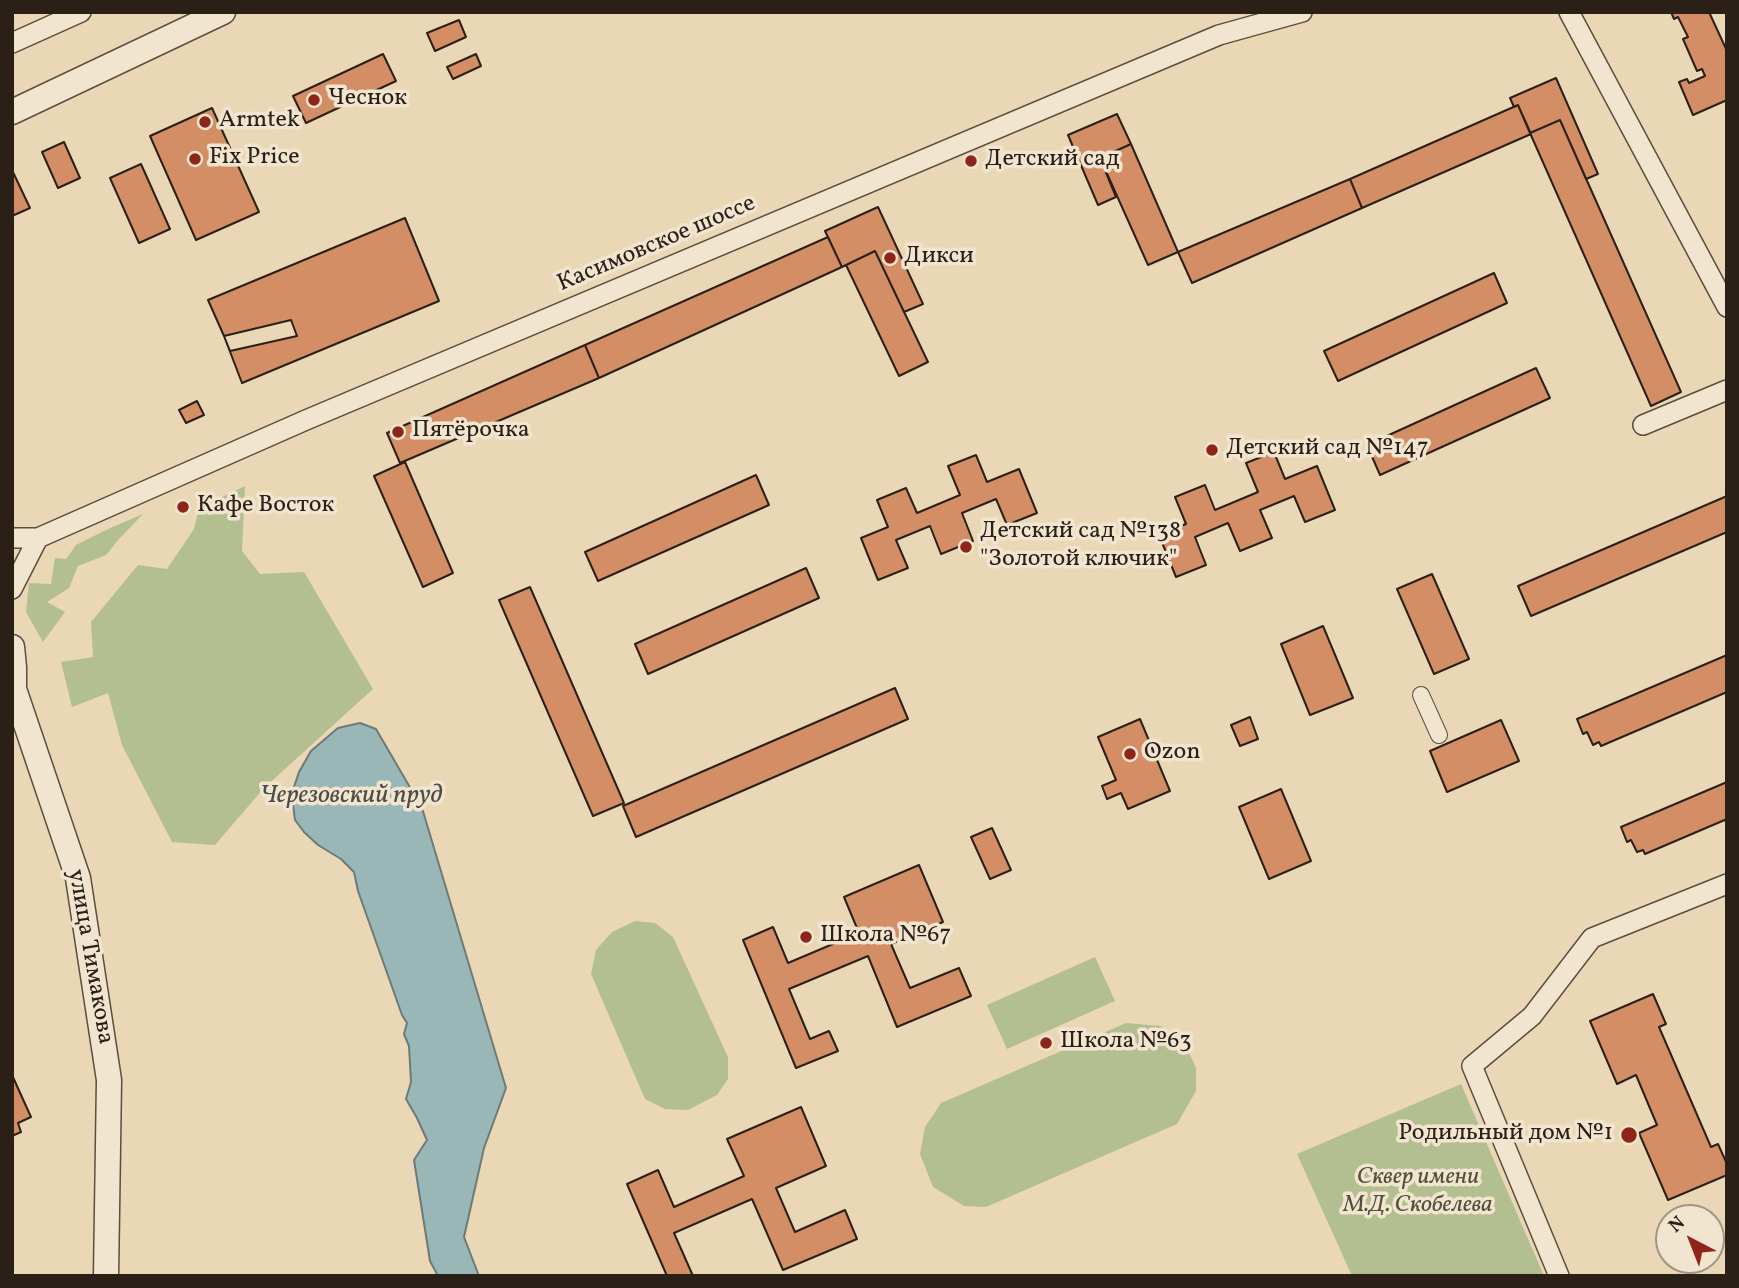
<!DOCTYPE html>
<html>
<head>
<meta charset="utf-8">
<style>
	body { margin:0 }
	#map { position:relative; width:1739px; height:1288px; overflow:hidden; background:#e9d7b6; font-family:Vollkorn,serif }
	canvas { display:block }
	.frame { position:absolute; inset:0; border:14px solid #2a2017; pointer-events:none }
	.north { position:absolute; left:1655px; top:1204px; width:70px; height:70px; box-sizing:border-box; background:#f1e5d0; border:2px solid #a19686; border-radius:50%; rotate:318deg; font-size:19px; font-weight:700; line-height:28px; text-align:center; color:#2a2017 }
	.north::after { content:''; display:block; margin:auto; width:24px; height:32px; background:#8f2418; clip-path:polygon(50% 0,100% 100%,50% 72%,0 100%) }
</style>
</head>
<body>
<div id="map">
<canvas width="1739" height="1288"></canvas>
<div class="frame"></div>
<div class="north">N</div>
</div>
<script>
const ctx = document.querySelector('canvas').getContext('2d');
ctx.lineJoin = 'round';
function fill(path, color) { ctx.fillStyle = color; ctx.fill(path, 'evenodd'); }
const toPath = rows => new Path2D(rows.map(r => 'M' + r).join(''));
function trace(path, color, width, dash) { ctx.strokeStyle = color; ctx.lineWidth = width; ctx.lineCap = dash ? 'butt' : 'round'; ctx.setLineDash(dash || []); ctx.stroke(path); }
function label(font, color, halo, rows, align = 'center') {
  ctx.font = font + ' Vollkorn,serif'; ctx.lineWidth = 7; ctx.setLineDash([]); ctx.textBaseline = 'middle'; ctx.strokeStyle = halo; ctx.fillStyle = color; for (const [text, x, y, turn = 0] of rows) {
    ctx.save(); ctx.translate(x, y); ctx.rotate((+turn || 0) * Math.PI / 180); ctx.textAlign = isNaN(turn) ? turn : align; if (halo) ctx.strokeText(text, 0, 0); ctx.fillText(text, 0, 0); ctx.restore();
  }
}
fill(toPath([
	[245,486,242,551,260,574,304,572,373,689,264,788,215,845,172,842,122,745,108,693,72,707,61,662,93,657,91,622,138,565,167,569,194,529,199,508],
	[143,514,119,539,106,555,78,566,69,588,47,602,65,612,43,642,26,612,29,583,51,584,55,558,66,559,76,545,108,529],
	[635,921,655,923,673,937,728,1057,728,1079,717,1095,688,1110,665,1109,645,1099,591,974,596,950,612,932],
	[1095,957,1115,1001,1007,1049,987,1005],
	[1126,1023,1161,1026,1186,1046,1196,1068,1196,1091,1177,1124,986,1207,964,1206,933,1187,920,1154,925,1127,941,1103],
	[1461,1084,1544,1276,1352,1276,1297,1154]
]), '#b3bf91');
const water = toPath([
	[360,723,376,729,422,808,506,1088,484,1148,464,1237,479,1276,438,1276,430,1261,414,1160,427,1140,417,1118,406,1099,411,1082,409,1046,404,1034,407,1023,402,1015,358,891,354,872,341,859,318,845,304,832,295,820,293,804,294,787,299,772,311,751,338,728,360,723]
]);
fill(water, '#9ab7b7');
trace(water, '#6d7b77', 2);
const building = toPath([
	[1671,12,1709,12,1727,51,1727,100,1693,115,1679,82,1687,79,1689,83,1705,76,1702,69,1697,71,1683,39,1688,37,1678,17,1674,19,1671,12],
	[459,20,466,37,435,51,427,33,459,20],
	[383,54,396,81,306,123,293,96,383,54],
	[476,54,481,66,453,79,447,67,476,54],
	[1556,78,1598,174,1586,179,1560,120,1530,133,1518,105,1514,107,1510,98,1556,78],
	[1518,105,1531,134,1362,208,1350,179,1518,105],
	[212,108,259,212,196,240,150,136,212,108],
	[1117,114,1131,144,1100,158,1116,197,1098,205,1068,135,1117,114],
	[1560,120,1681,392,1651,406,1530,133,1560,120],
	[64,142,80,178,58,188,42,152,64,142],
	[1131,144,1178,252,1148,265,1100,158,1131,144],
	[141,164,170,229,139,243,110,178,141,164],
	[12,170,30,208,12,216,12,170],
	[1350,179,1362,208,1192,283,1178,252,1350,179],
	[878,207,923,304,904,312,875,251,842,267,825,231,878,207],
	[405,218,439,301,242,383,224,336,208,300,405,218],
	[828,237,842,267,599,378,585,345,828,237],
	[875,251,928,362,899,376,846,265,875,251],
	[1494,273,1507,303,1338,381,1324,351,1494,273],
	[291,320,297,336,230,351,224,336,291,320],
	[585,345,599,378,400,463,387,433,585,345],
	[1536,368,1550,398,1380,475,1367,445,1536,368],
	[197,401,204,415,186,423,179,410,197,401],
	[1274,452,1285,479,1317,466,1335,510,1305,522,1294,496,1260,510,1272,538,1240,551,1228,523,1195,537,1206,565,1176,577,1159,535,1186,524,1175,497,1205,485,1215,510,1258,492,1246,463,1274,452],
	[976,455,987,482,1019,469,1037,513,1007,525,996,499,962,513,973,541,941,554,930,526,896,540,908,568,878,580,861,538,888,527,877,500,906,488,917,513,960,495,948,466,976,455],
	[405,462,453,573,423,587,374,476,405,462],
	[756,475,769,505,598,581,585,552,756,475],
	[1727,496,1727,532,1531,616,1518,586,1727,496],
	[806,568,819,598,648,674,635,644,806,568],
	[1432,574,1469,659,1434,674,1397,589,1432,574],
	[530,587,624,803,593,816,499,600,530,587],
	[1323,626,1353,698,1310,715,1281,644,1323,626],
	[1727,655,1727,692,1601,746,1599,742,1593,745,1587,732,1583,734,1577,719,1727,655],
	[895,688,908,719,636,837,623,806,895,688],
	[1250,717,1258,739,1240,746,1231,725,1250,717],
	[1140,719,1170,791,1128,809,1121,793,1107,799,1102,786,1116,780,1098,737,1140,719],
	[1501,720,1519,761,1447,792,1430,751,1501,720],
	[1727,782,1727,819,1645,854,1643,850,1637,852,1631,840,1627,842,1621,827,1727,782],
	[1281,789,1311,861,1269,879,1239,807,1281,789],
	[992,828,1011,870,990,879,971,837,992,828],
	[919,865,943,922,891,944,910,988,959,968,971,996,897,1027,868,956,789,989,810,1039,829,1031,838,1051,796,1068,743,940,773,927,788,963,859,933,844,897,919,865],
	[1653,994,1666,1024,1659,1027,1711,1147,1718,1144,1727,1164,1727,1175,1668,1200,1639,1133,1657,1125,1636,1075,1617,1084,1590,1021,1653,994],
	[12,1075,31,1117,18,1123,21,1132,12,1136,12,1075],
	[801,1107,826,1166,776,1188,795,1232,845,1210,857,1239,783,1270,752,1199,674,1233,693,1276,667,1276,627,1184,658,1170,674,1207,744,1176,727,1139,801,1107]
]);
fill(building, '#d48e65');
trace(building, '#2a2017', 2);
const pedestrian = toPath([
	[1421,695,1439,735]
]);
const minor = toPath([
	[1569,12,1727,307],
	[12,43,81,12],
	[1643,425,1727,390],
	[12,538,38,538,306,420,1219,35,1302,12],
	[12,589,38,538],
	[1559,1276,1472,1066,1532,1016,1592,938,1727,884]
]);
const tertiary = toPath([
	[12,112,223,12],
	[12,647,14,667,14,689,78,878,109,1080,106,1276]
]);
trace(pedestrian, '#5a4e3f', 18);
trace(minor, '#5a4e3f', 22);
trace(tertiary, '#5a4e3f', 27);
trace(pedestrian, '#f1e5d0', 16);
trace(minor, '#f1e5d0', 19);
trace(tertiary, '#f1e5d0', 24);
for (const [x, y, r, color] of [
	[314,100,7,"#8f2418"],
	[205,122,7,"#8f2418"],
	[195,159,7,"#8f2418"],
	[971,161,7,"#8f2418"],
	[890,258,7,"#8f2418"],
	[398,432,7,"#8f2418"],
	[1212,450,7,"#8f2418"],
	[183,507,7,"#8f2418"],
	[966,547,7,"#8f2418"],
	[1130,754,7,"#8f2418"],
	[806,937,7,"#8f2418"],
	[1046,1043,7,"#8f2418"],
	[1629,1135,9,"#8f2418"]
]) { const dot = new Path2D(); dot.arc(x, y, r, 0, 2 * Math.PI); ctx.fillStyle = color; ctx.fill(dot); trace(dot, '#f1e5d0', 2.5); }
label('24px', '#2a2017', '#f1e5d0', [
	["Чеснок",328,100],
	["Armtek",219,122],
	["Fix Price",209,159],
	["Детский сад",985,161],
	["Дикси",904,258],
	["Пятёрочка",412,432],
	["Детский сад №147",1226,450],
	["Кафе Восток",197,507],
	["Детский сад №138",980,533],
	["\"Золотой ключик\"",980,561],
	["Ozon",1144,754],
	["Школа №67",820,937],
	["Школа №63",1060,1043],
	["Родильный дом №1",1613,1135,"right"]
], 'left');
label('24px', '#2a2017', '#f1e5d0', [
	["Касимовское шоссе",657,245,-23],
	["улица Тимакова",89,957,80]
]);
label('italic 24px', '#53503c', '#f1e5d0', [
	["Сквер имени",1418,1179],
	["М.Д. Скобелева",1418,1207]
]);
label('italic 26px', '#4c4d47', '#f1e5d0', [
	["Черезовский пруд",351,797]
]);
</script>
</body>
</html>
